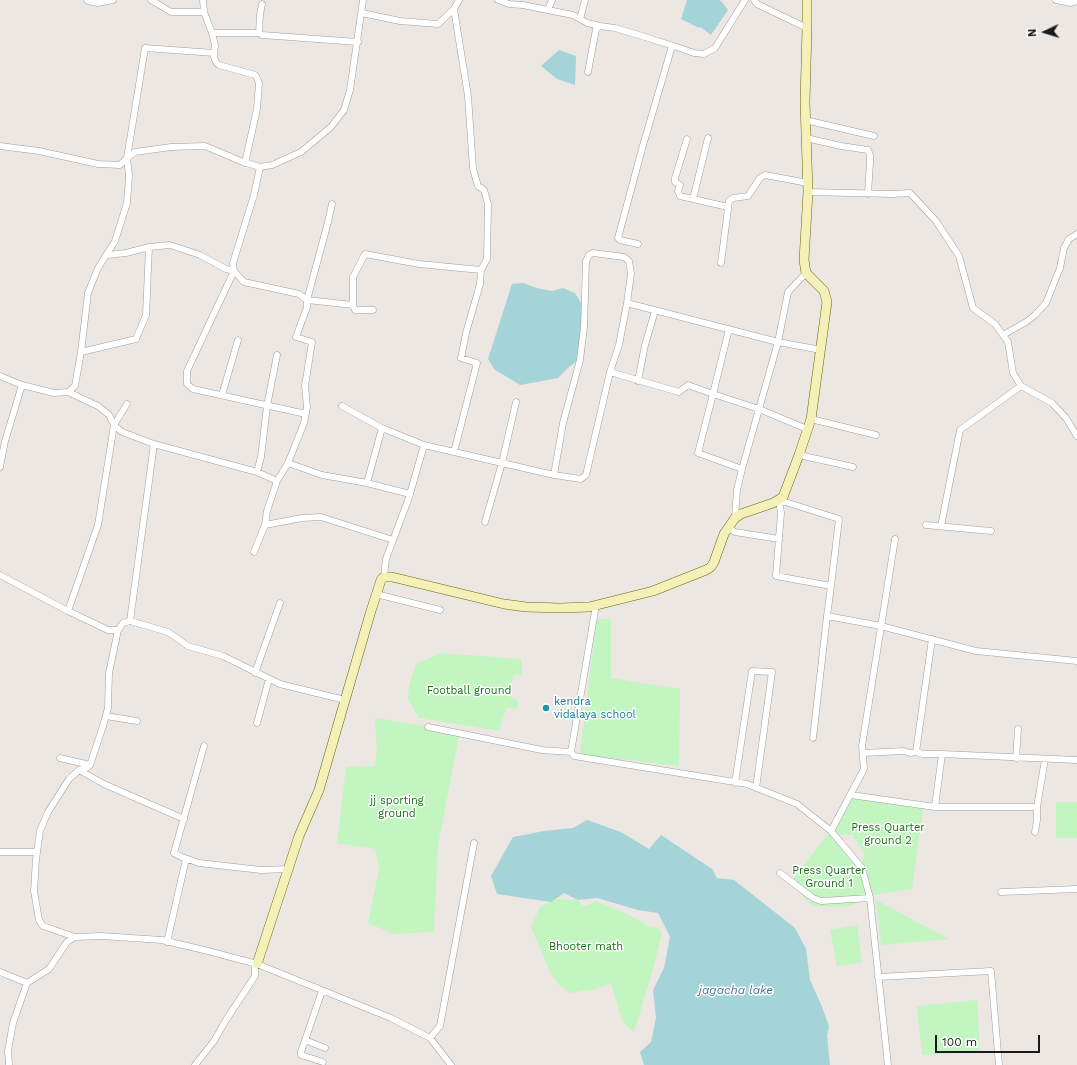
<!DOCTYPE html>
<html>
<head>
<meta charset="utf-8">
<style>
	body { margin:0 }
	#map { position:relative; width:1077px; height:1065px; overflow:hidden; background:#ece7e2; font-family:"Work Sans",sans-serif }
	canvas { display:block }
	.north { position:absolute; left:1025px; top:12px; width:40px; height:40px; -webkit-text-stroke:3px #fff; paint-order:stroke; rotate:266deg; font-size:11px; font-weight:700; line-height:16px; text-align:center; color:#1b1b1b }
	.north::after { content:''; display:block; margin:auto; width:14px; height:18px; background:#1b1b1b; clip-path:polygon(50% 0,100% 100%,50% 72%,0 100%) }
	.scale { position:absolute; left:935px; top:1035px; width:105px; height:18px; box-sizing:border-box; border:2px solid #1b1b1b; border-top:0; padding-left:5px; font-size:12px; line-height:14px; white-space:nowrap; color:#1b1b1b; -webkit-text-stroke:3px #fff; paint-order:stroke }
</style>
</head>
<body>
<div id="map">
<canvas width="1077" height="1065"></canvas>
<div class="north">N</div>
<div class="scale">100 m</div>
</div>
<script>
const ctx = document.querySelector('canvas').getContext('2d');
ctx.lineJoin = 'round';
function fill(path, color) { ctx.fillStyle = color; ctx.fill(path, 'evenodd'); }
const toPath = rows => new Path2D(rows.map(r => 'M' + r).join(''));
function trace(path, color, width, dash) { ctx.strokeStyle = color; ctx.lineWidth = width; ctx.lineCap = dash ? 'butt' : 'round'; ctx.setLineDash(dash || []); ctx.stroke(path); }
function label(font, color, halo, rows, align = 'center') {
  ctx.font = font + ' "Work Sans",sans-serif'; ctx.lineWidth = 3; ctx.setLineDash([]); ctx.textBaseline = 'middle'; ctx.strokeStyle = halo; ctx.fillStyle = color; for (const [text, x, y, turn = 0] of rows) {
    ctx.save(); ctx.translate(x, y); ctx.rotate((+turn || 0) * Math.PI / 180); ctx.textAlign = isNaN(turn) ? turn : align; if (halo) ctx.strokeText(text, 0, 0); ctx.fillText(text, 0, 0); ctx.restore();
  }
}
fill(toPath([
	[597,619,611,619,611,678,680,689,679,766,602,757,584,757,580,751],
	[441,653,521,659,523,676,514,674,507,695,518,701,517,709,506,708,499,731,419,718,408,699,409,685,416,664],
	[375,718,460,731,438,845,434,932,394,934,368,923,379,869,375,849,337,843,346,767,375,766,377,751],
	[853,798,923,809,912,889,873,895,862,862,865,854,852,834,840,835,835,830],
	[1056,802,1077,802,1077,838,1056,838],
	[829,833,860,871,868,900,844,907,813,906,790,883],
	[556,899,578,900,582,906,589,905,596,901,625,913,644,923,650,928,656,927,662,933,652,973,634,1032,626,1025,621,1017,611,983,595,989,570,993,559,985,551,974,531,927,540,907],
	[876,900,949,939,881,945],
	[857,925,862,962,837,966,830,930],
	[977,1000,980,1052,922,1055,917,1006]
]), '#c2f5c0');
fill(toPath([
	[687,0,719,0,722,2,728,10,711,35,702,28,697,27,681,19],
	[559,50,576,56,575,85,557,79,541,66],
	[523,283,537,288,552,291,563,288,575,293,580,301,582,305,582,329,577,361,570,366,558,378,520,385,494,369,488,359,512,284],
	[587,820,621,832,649,849,661,835,712,869,717,878,734,880,795,928,806,949,810,980,820,1002,829,1026,827,1036,830,1065,644,1065,640,1052,651,1042,656,1018,653,990,664,968,670,937,658,913,638,910,597,898,578,900,564,893,551,902,497,894,491,876,513,837,544,831,573,828]
]), '#a4d3d8');
const minor = toPath([
	[87,0,88,1,98,3,113,0],
	[151,0,171,12,204,12,212,33,215,45,214,57,216,62,219,65,255,75,257,78,259,83,257,109,245,163],
	[203,0,204,12],
	[363,0,350,90,344,110,331,127,301,152,272,165,260,167,254,195,233,263,234,271,244,282,299,294,307,300,307,307,296,337,312,342,305,386,307,407,304,423,288,463,322,475,367,483],
	[498,0,509,4,523,5,573,15,587,23,600,26],
	[754,0,757,4,807,28],
	[1056,0,1071,3,1077,1],
	[454,9,468,96,473,169,478,186,484,190,488,204,487,259,481,270,480,284,466,333,461,358,477,363,454,452],
	[548,10,552,0],
	[362,13,400,21,438,24,454,9,459,0],
	[580,19,585,0],
	[212,33,259,33,262,35,358,42],
	[259,33,260,15,262,4],
	[588,72,596,29,600,26,615,28,642,36,680,48,694,53,704,54,715,48,745,0],
	[805,120,874,136],
	[806,138,841,146,868,150,870,155,870,162,868,194],
	[687,139,675,178,675,182,680,185,678,191,680,196,728,207],
	[0,146,39,151,98,164,120,165,127,158,145,48,214,53],
	[808,192,893,194,910,193,936,221,959,256,973,308,995,324,1008,342,1013,373,1021,386,1052,403,1066,418,1077,436],
	[693,199,708,138],
	[332,204,328,222,307,300,353,305,353,277,365,254,419,264,481,270],
	[638,244,620,240,618,238,642,149,672,46],
	[149,247,170,245,200,255,226,269,234,271,187,371,187,384,193,389,306,414],
	[721,263,729,201,733,198,748,196,760,178,765,175,808,183],
	[806,273,788,292,778,342,759,409,807,429],
	[627,303,778,342,821,350],
	[353,305,355,310,373,310],
	[1003,335,1026,322,1035,315,1046,303,1060,268,1064,248,1069,239,1077,234],
	[81,352,136,339,146,315,149,247,126,253,107,255],
	[610,372,679,392,688,385,713,394,729,329],
	[0,376,22,385,5,441,0,467],
	[638,381,645,345,655,311],
	[22,385,54,393,68,392,75,386,81,352,88,293,98,268,115,241,127,203,129,176,127,158,135,152,171,147,205,146,243,162,260,167],
	[68,392,98,406,109,415,114,425,122,432,154,444,257,472,277,481],
	[713,394,759,409,742,469,698,453,713,394],
	[222,395,238,340],
	[342,406,382,428],
	[811,419,876,435],
	[424,445,554,475,581,479,586,475,610,372,619,345,627,303,631,274,629,261,624,257,593,253,589,255,586,261,584,327,580,360,563,423,554,475],
	[799,455,853,467],
	[257,472,261,457,267,406,277,355],
	[735,518,737,490,742,469],
	[485,522,502,463,516,402],
	[265,525,302,518,321,517,393,540],
	[926,525,991,531],
	[941,526,960,430,1021,386],
	[728,528,735,532,779,539],
	[254,552,265,525,267,511,277,481,288,463],
	[0,575,68,611,108,630,118,630],
	[384,577,386,559,407,503,410,494,424,445,382,428,367,483,410,494],
	[831,586,776,576,781,513,779,500,839,519,831,586,827,616,881,626,976,651,1077,661],
	[376,594,440,610],
	[596,605,571,752,574,756,747,784,797,804,831,831,862,868,870,898,888,1065],
	[68,611,98,525,114,425,127,404],
	[130,621,154,444],
	[255,673,280,603],
	[106,716,137,721],
	[257,723,269,679],
	[428,727,542,750,571,752],
	[813,738,827,616],
	[204,746,174,853,182,857,199,863,261,870,289,869],
	[916,752,932,639],
	[863,753,904,751,910,753,916,752,923,754,942,754],
	[60,758,90,765],
	[1016,758,1018,729],
	[79,770,104,784,184,819],
	[735,783,752,671,772,672,756,788],
	[851,795,935,807,942,754,1077,760],
	[935,807,1037,807],
	[831,831,864,769,862,746,895,539],
	[1035,832,1037,820,1037,807,1045,759],
	[0,852,37,852],
	[780,873,813,898,821,901,870,898],
	[1001,892,1077,889],
	[75,937,43,926,39,920,34,891,36,859,40,831,48,812,69,779,79,770,86,768,90,765,103,726,108,708,109,673,118,630,123,623,130,621,168,632,188,646,223,656,280,684,345,700],
	[167,942,186,859],
	[0,972,27,983,49,969,67,942,75,937,101,936,162,940,208,951,257,964,391,1018,430,1038,451,1065],
	[878,977,991,971,999,1065],
	[322,991,301,1052,301,1055,323,1062],
	[430,1038,440,1026,474,843],
	[305,1040,325,1048],
	[9,1065,8,1051,13,1023,27,983],
	[195,1065,214,1041,226,1020,255,976,255,964]
]);
const secondary = toPath([
	[257,964,299,836,319,790,370,614,381,580,384,577,392,577,504,604,526,607,560,608,589,607,653,591,706,570,711,567,714,562,724,534,735,518,741,514,773,503,783,497,799,455,811,419,827,302,824,291,806,273,804,260,808,192,805,102,807,28,807,0]
]);
trace(minor, '#9f9f9f', 7);
trace(secondary, '#6a680b', 10);
trace(minor, '#fff', 6);
trace(secondary, '#f5f0b7', 9);
for (const [x, y, r, color] of [
	[546,708,4,"#0f9aa8"]
]) { const dot = new Path2D(); dot.arc(x, y, r, 0, 2 * Math.PI); ctx.fillStyle = color; ctx.fill(dot); trace(dot, '#fff', 1.5); }
label('11px', '#167112', '#fff', [
	["Football ground",469,691],
	["jj sporting",397,801],
	["ground",397,814],
	["Press Quarter",888,828],
	["ground 2",888,841],
	["Press Quarter",829,871],
	["Ground 1",829,884],
	["Bhooter math",586,947]
]);
label('11px', '#0d838f', '#fff', [
	["kendra",554,702],
	["vidalaya school",554,715]
], 'left');
label('italic 12px', '#497895', '#fff', [
	["jagacha lake",736,990]
]);
</script>
</body>
</html>
